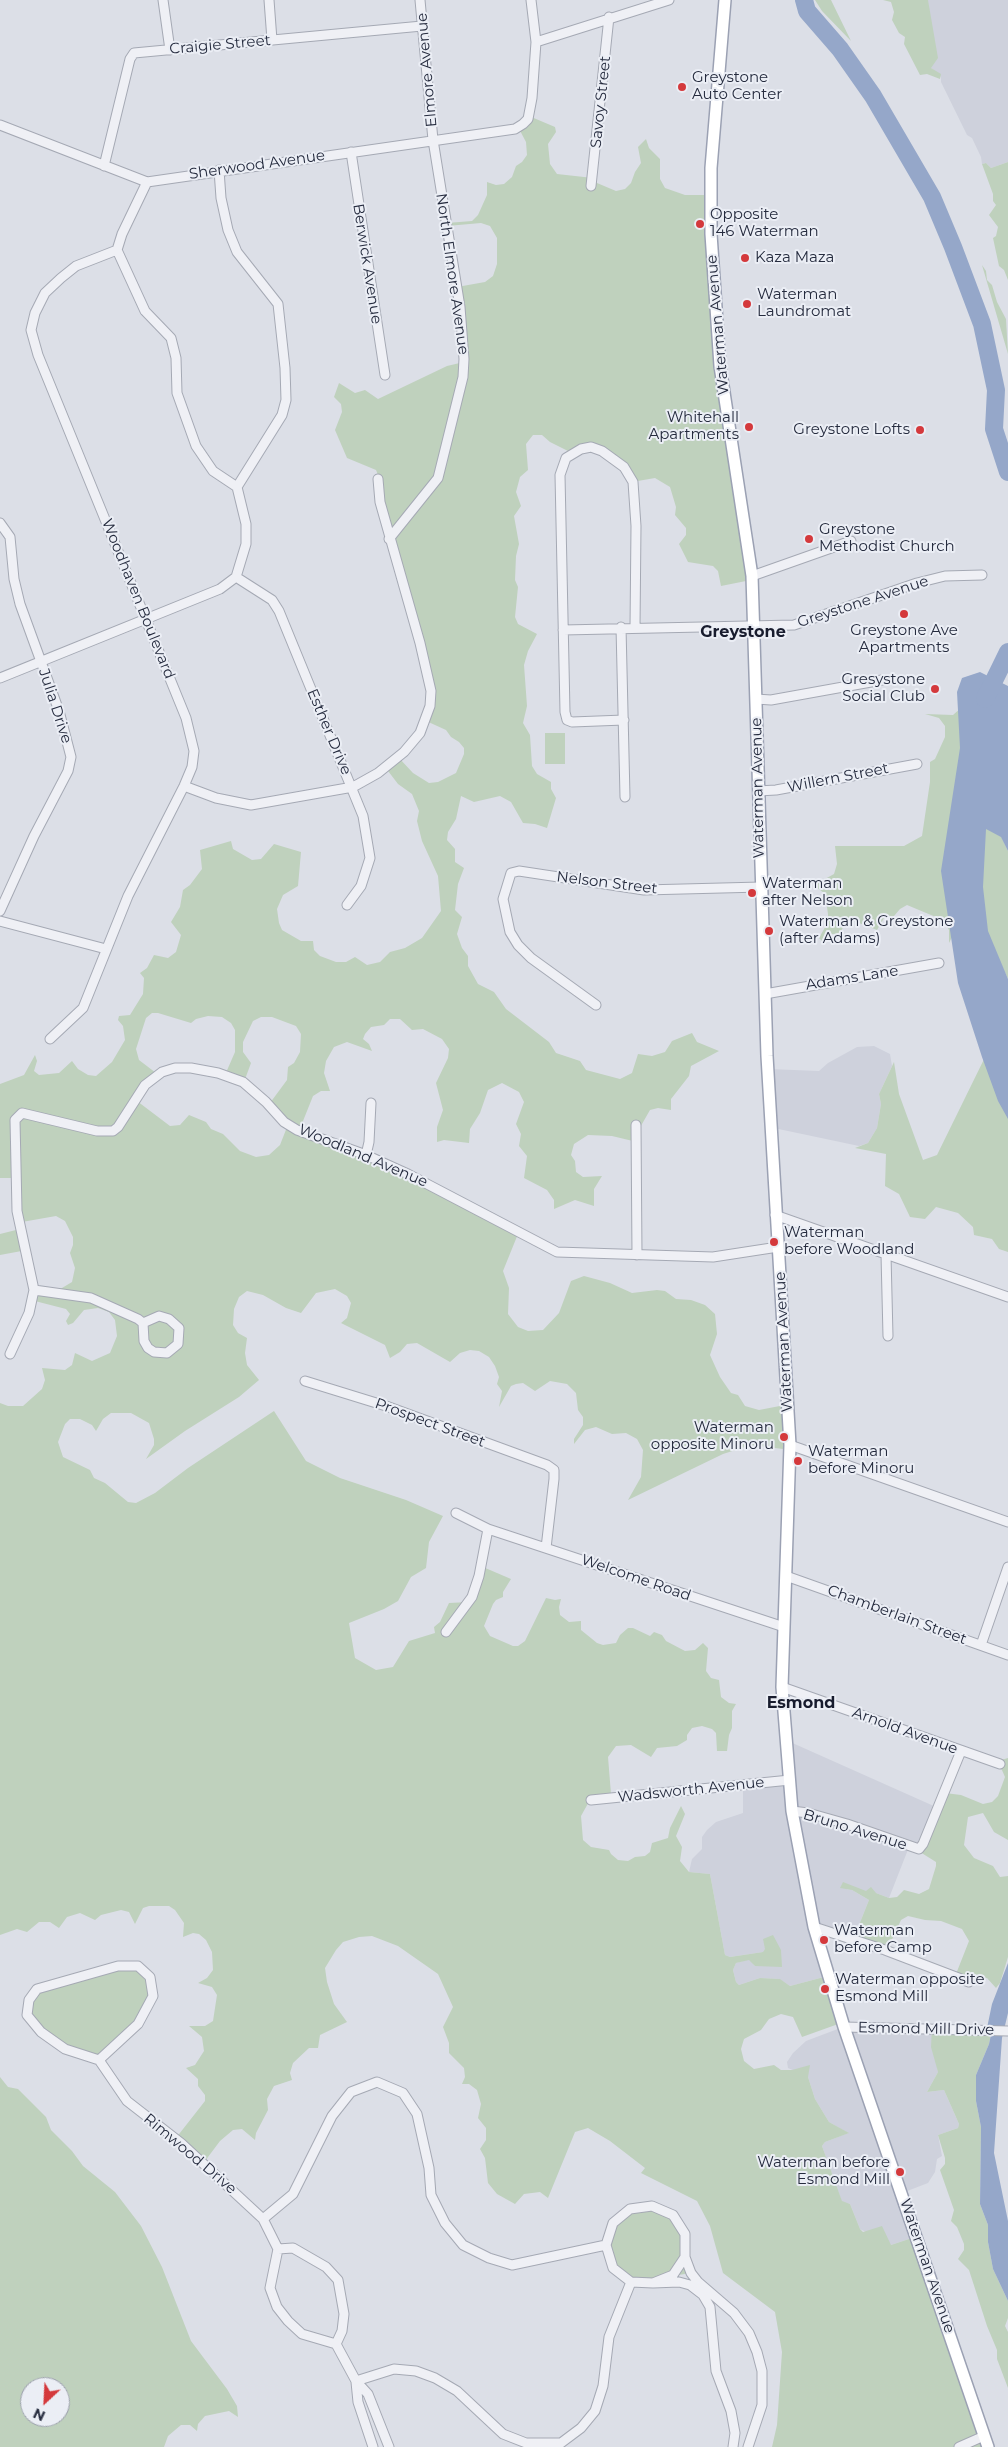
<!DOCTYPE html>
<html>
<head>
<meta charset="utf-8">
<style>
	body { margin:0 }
	#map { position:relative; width:1008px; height:2447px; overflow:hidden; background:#dcdfe7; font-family:Montserrat,sans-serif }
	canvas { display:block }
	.north { position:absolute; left:20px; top:2377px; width:50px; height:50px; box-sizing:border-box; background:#ebeef5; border:1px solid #9ca0ac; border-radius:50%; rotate:205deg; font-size:14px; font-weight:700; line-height:20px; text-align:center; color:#252b3e }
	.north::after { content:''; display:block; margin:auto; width:18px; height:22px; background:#d4393c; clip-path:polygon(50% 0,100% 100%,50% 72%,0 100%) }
</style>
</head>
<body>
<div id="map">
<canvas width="1008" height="2447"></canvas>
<div class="north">N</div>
</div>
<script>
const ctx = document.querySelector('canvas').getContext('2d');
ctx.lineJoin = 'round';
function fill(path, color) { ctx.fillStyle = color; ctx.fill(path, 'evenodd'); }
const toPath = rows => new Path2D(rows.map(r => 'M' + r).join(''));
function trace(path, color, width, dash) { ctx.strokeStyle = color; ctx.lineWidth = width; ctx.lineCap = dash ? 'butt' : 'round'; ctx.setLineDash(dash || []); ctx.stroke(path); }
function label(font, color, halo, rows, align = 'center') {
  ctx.font = font + ' Montserrat,sans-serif'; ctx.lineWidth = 4; ctx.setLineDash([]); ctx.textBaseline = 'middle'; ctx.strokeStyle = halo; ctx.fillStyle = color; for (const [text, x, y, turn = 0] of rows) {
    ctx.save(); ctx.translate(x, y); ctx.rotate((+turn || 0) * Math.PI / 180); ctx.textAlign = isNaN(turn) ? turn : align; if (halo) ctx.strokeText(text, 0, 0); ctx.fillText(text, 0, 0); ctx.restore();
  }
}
fill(toPath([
	[928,0,1008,0,1008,162,991,168,986,163,982,164,981,157,972,138,967,135,941,82,941,77,931,68],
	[874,1046,890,1054,892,1066,879,1094,881,1104,877,1128,868,1143,859,1146,769,1127,768,1069,819,1071,828,1063,857,1047],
	[788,1741,936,1807,920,1846,909,1847,889,1898,876,1893,841,1888,852,1890,869,1900,855,1935,819,1924,824,1977,790,1986,779,1979,760,1978,739,1985,736,1982,733,1970,736,1963,749,1959,755,1966,765,1949,763,1952,730,1957,725,1955,710,1874,689,1872,692,1859,702,1849,702,1837,707,1830,716,1822,743,1813,743,1787,789,1780],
	[843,2027,932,2028,938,2072,927,2092,944,2090,959,2124,958,2128,938,2135,942,2156,937,2159,935,2172,928,2183,902,2193,915,2237,891,2245,860,2229,850,2204,842,2202,822,2146,825,2142,848,2133,829,2122,815,2099,808,2077,788,2068,787,2062,793,2053,806,2041]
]), '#ced1dc');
fill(toPath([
	[815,0,831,0,851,41,822,11],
	[883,0,928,0,938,58,931,68,941,74,940,79,927,74,920,75,904,44,905,37,899,33,892,20,894,12,891,2],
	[529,116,555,127,556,132,548,144,550,164,557,174,593,178,597,183,616,191,625,189,631,183,635,172,641,163,638,147,646,139,649,148,660,159,660,179,665,188,685,195,709,195,710,233,751,580,721,586,718,571,713,566,688,562,679,544,686,535,686,528,675,515,676,507,670,487,655,478,632,482,623,468,597,450,572,453,550,442,542,435,533,435,526,444,528,470,520,477,516,492,521,506,514,516,519,544,516,556,515,580,518,587,515,617,518,624,537,634,528,651,524,665,527,706,523,723,530,735,532,766,537,774,551,782,551,789,556,798,547,828,535,824,523,823,511,802,500,796,474,802,461,796,456,819,448,832,447,840,455,849,455,862,464,868,458,884,455,910,462,917,457,934,462,948,468,956,468,966,478,984,494,992,506,1009,549,1042,556,1053,580,1061,586,1070,620,1079,632,1073,638,1054,652,1056,665,1052,672,1041,692,1033,697,1042,719,1051,691,1066,689,1076,671,1099,671,1110,658,1108,650,1110,638,1131,637,1142,612,1136,588,1135,574,1144,571,1155,575,1161,576,1172,583,1177,602,1176,594,1189,594,1206,575,1200,554,1209,554,1200,547,1190,524,1178,527,1156,519,1146,521,1134,516,1124,524,1102,519,1092,502,1083,488,1090,480,1113,470,1129,469,1143,444,1140,437,1142,437,1127,443,1110,436,1083,448,1058,449,1049,442,1039,423,1029,412,1030,400,1019,390,1019,384,1025,371,1027,365,1034,363,1039,369,1044,372,1051,347,1042,334,1047,326,1061,324,1073,330,1091,321,1091,313,1096,301,1126,520,1229,503,1271,509,1288,508,1314,518,1327,528,1331,543,1330,559,1313,571,1281,584,1276,610,1283,632,1293,657,1290,665,1291,676,1299,691,1300,705,1305,715,1314,717,1334,710,1355,720,1377,731,1393,738,1395,745,1406,759,1410,785,1405,791,1450,751,1445,723,1454,628,1500,641,1477,643,1450,637,1439,626,1433,612,1434,596,1427,585,1430,574,1444,574,1439,583,1425,583,1417,578,1410,576,1393,567,1384,550,1381,535,1391,523,1383,516,1384,511,1386,499,1407,502,1391,497,1384,499,1377,495,1366,489,1357,479,1351,470,1350,460,1353,450,1362,417,1343,407,1344,400,1352,390,1358,385,1345,341,1323,347,1318,351,1303,347,1296,335,1289,316,1293,301,1313,286,1308,263,1295,247,1291,239,1297,234,1309,233,1325,238,1333,247,1338,245,1353,247,1365,259,1380,239,1397,185,1431,146,1459,154,1445,154,1439,149,1423,131,1413,111,1413,103,1419,96,1431,92,1425,80,1419,70,1419,65,1424,58,1442,63,1457,90,1470,94,1478,105,1483,128,1502,136,1503,155,1493,188,1468,274,1411,306,1461,340,1478,406,1500,443,1516,429,1542,426,1568,411,1577,398,1601,384,1609,349,1623,355,1658,376,1670,393,1667,409,1641,435,1633,434,1627,440,1622,449,1603,469,1602,483,1567,511,1579,503,1592,503,1597,496,1600,493,1604,484,1626,490,1636,513,1646,518,1646,525,1641,546,1598,555,1600,561,1599,559,1607,560,1615,569,1622,581,1621,581,1630,597,1643,603,1645,616,1643,620,1635,628,1628,633,1628,650,1636,654,1632,662,1635,666,1641,685,1651,695,1650,703,1643,708,1648,706,1671,711,1678,719,1680,721,1697,729,1703,736,1704,732,1711,732,1728,729,1735,727,1751,717,1751,716,1733,712,1729,702,1726,692,1728,687,1735,687,1740,677,1746,657,1748,651,1757,631,1745,616,1746,608,1757,611,1794,591,1798,581,1816,583,1840,591,1847,609,1850,611,1854,618,1860,628,1861,635,1857,645,1856,650,1852,652,1843,668,1838,670,1828,681,1806,685,1814,676,1836,682,1847,680,1861,689,1872,710,1874,725,1955,730,1957,763,1952,765,1949,763,1939,773,1935,781,1950,782,1967,755,1966,749,1960,736,1963,733,1970,736,1982,739,1985,760,1978,780,1979,790,1986,824,1977,841,2023,802,2037,793,2017,781,2014,769,2019,761,2030,744,2039,741,2049,744,2061,754,2069,774,2065,781,2070,792,2070,810,2065,808,2077,815,2099,829,2122,849,2133,825,2142,822,2146,842,2201,850,2204,860,2229,863,2232,882,2226,891,2245,915,2237,986,2447,772,2447,777,2425,782,2352,775,2312,723,2273,710,2226,697,2201,641,2173,645,2168,610,2141,588,2128,575,2132,548,2198,540,2192,524,2194,515,2204,497,2194,488,2183,485,2158,480,2149,486,2140,486,2128,478,2118,481,2104,477,2090,469,2084,462,2084,465,2077,464,2068,449,2053,449,2043,443,2027,453,2007,438,1974,398,1946,372,1936,359,1937,343,1942,336,1950,325,1968,327,1982,334,2004,347,2022,320,2035,318,2048,309,2048,293,2063,290,2073,292,2080,274,2086,267,2099,268,2110,256,2133,255,2140,242,2129,233,2130,220,2141,205,2161,176,2138,205,2101,205,2095,198,2086,198,2079,186,2068,195,2065,204,2051,202,2037,189,2026,205,2026,213,2021,217,1995,212,1987,198,1983,207,1978,213,1970,212,1952,206,1940,199,1934,193,1933,183,1937,184,1923,175,1910,169,1906,149,1906,143,1908,135,1924,129,1912,121,1910,101,1915,95,1920,80,1913,67,1917,59,1928,50,1922,39,1922,27,1932,17,1929,0,1935,0,1403,8,1406,23,1406,42,1389,45,1380,42,1368,65,1370,72,1365,75,1353,92,1361,110,1353,117,1336,115,1320,109,1312,98,1308,84,1310,73,1323,68,1325,66,1321,70,1314,66,1309,31,1300,31,1289,57,1291,72,1282,75,1268,70,1253,73,1245,73,1237,65,1221,56,1216,22,1222,15,1178,0,1178,0,1084,24,1075,35,1055,37,1061,34,1071,39,1075,59,1073,72,1061,78,1069,88,1075,96,1076,112,1062,125,1040,123,1026,118,1020,119,1016,130,1015,143,994,144,978,140,973,147,968,154,955,168,958,176,952,181,935,171,922,180,907,183,890,190,885,202,869,200,850,231,841,233,849,252,860,261,859,274,844,301,852,298,886,283,895,277,909,279,923,282,930,301,941,313,941,314,950,320,956,336,962,346,962,355,957,367,965,380,962,390,952,405,948,422,938,441,911,438,876,422,841,417,821,419,811,412,794,398,784,385,767,399,758,413,773,429,783,438,782,456,773,464,754,464,748,459,742,451,737,446,730,424,720,429,687,390,536,381,482,376,470,347,458,335,430,342,412,341,404,334,397,339,383,355,393,365,390,378,399,447,366,464,362,457,287,485,282,493,276,497,264,497,238,490,226,481,223,447,226,447,223,472,221,478,215,487,195,487,182,496,185,504,184,512,177,516,166,522,162,527,155,526,142,517,125],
	[152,1013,158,1013,191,1023,196,1019,208,1016,222,1017,231,1023,235,1030,235,1052,225,1075,244,1082,251,1063,243,1052,243,1042,253,1021,261,1017,272,1017,296,1026,301,1034,300,1052,294,1063,288,1067,287,1080,270,1103,289,1122,280,1145,269,1155,256,1157,240,1151,223,1134,211,1129,206,1122,189,1115,180,1125,170,1126,137,1101,156,1073,139,1060,136,1049,146,1018],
	[1008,162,1008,280,1004,270,999,266,993,238,996,236,998,227,989,215,996,205,993,201,993,194,982,164,986,163,991,168],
	[982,265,986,271,987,280,992,285,997,302,1006,319,1008,354],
	[962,707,956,929,949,943,949,930,943,920,907,905,900,909,894,916,884,918,877,930,854,921,844,926,839,934,830,934,822,941,819,938,828,922,828,914,825,894,814,885,834,874,837,864,835,846,904,846,922,836,930,782,930,762,935,759,945,737,945,726,939,718,925,714,953,715],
	[545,733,565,733,565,764,545,764],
	[983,826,1000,834,1008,851,1008,979,988,936,981,881],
	[991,1045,1008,1094,1008,1252,999,1249,992,1239,974,1235,973,1227,958,1213,936,1207,925,1219,910,1217,899,1194,885,1186,886,1154,855,1148,868,1143,877,1128,881,1104,879,1094,894,1062,899,1094,923,1160,937,1155],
	[20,1229,27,1250,0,1255,0,1234],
	[1008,1758,1008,1840,994,1832,983,1813,968,1817,964,1845,974,1858,993,1866,1000,1877,1008,1876,1008,1957,1000,1983,996,1988,987,1978,968,1980,956,1974,969,1941,962,1929,941,1921,925,1920,908,1916,901,1920,888,1948,855,1935,869,1900,852,1890,840,1888,843,1882,866,1891,871,1887,876,1893,889,1898,897,1897,904,1890,919,1894,929,1889,936,1866,936,1862,920,1852,945,1793,961,1795,983,1804,992,1802,998,1796,1005,1777,998,1761],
	[115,1967,137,1968,154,1985,139,2028,109,2052,99,2059,71,2051,32,2024,26,2004,33,1991],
	[975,2023,992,2030,989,2044,976,2075,976,2101,981,2127,980,2204,988,2225,988,2242,993,2269,1008,2301,1008,2318,1005,2326,1008,2332,1008,2388,997,2359,997,2350,987,2326,969,2270,958,2259,964,2250,964,2244,957,2227,951,2221,954,2210,940,2170,945,2164,945,2158,938,2135,958,2128,959,2124,944,2090,927,2092,938,2072,931,2047,932,2028,974,2027],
	[0,2077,8,2087,18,2089,46,2117,51,2130,72,2151,83,2166,115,2192,141,2226,162,2267,191,2341,227,2389,237,2406,238,2417,229,2411,205,2416,198,2424,197,2431,190,2425,181,2425,168,2436,164,2447,0,2447],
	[30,2387,60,2387,60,2417,30,2417],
	[663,2209,687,2231,690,2273,629,2284,605,2254,606,2242,623,2212]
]), '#bfd1bd');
fill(toPath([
	[980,672,1008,686,1008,851,1001,837,986,829,983,887,988,931,1008,979,1008,1119,998,1101,982,1057,958,983,941,871,960,748,957,692,962,678],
	[1008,1963,1008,2013,1002,2038,994,2153,1008,2221,1008,2301,993,2269,988,2242,988,2225,980,2204,981,2127,976,2101,976,2075,989,2044,992,2030,987,2028,992,2004]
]), '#95a7c9');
trace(toPath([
	[804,0,807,11,840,49,873,96,932,197,953,247,982,324,996,390,994,429,1008,472],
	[985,699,1008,652]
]), '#95a7c9', 18);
const minor = toPath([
	[163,0,170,50],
	[269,0,272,40],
	[536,42,669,0],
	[0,125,147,182,515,129,523,124,528,119,532,98,536,42,531,0],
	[351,152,385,375],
	[104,166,130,59,134,53,422,26],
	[591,186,609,17],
	[117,250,145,311,171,338,176,358,177,393,196,446,213,471,237,487],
	[117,250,122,234,147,182],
	[0,523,10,537,14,579,20,604,59,711,71,757,68,771,34,836,0,911],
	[389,539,438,478,463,377,464,359,460,307,433,140,420,0],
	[752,576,851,541],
	[236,577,272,600,279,611,363,816,370,858,361,886,347,905],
	[621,627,625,797],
	[563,630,794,625,917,583,945,576,982,575],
	[0,678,220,589,236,577,246,544,246,524,237,487,282,415,286,400,285,368,278,304,237,252,228,230,221,198,219,170],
	[756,699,771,700,882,680],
	[624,720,572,722,567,720,565,712,560,475,566,458,581,449,591,447,602,451,624,467,633,482,636,526,635,627],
	[184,786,216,798,251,805,353,787,378,773,404,752,420,733,430,706,431,691,420,643,380,502,378,479],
	[758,791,776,790,917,764],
	[0,921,106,949],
	[765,994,939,963],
	[596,1005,531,958,518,945,510,932,503,899,511,873,519,871,644,890,761,887],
	[50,1039,83,1008,128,896,184,786,192,767,194,751,186,718,38,355,31,330,35,313,45,293,61,278,76,266,117,250],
	[636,1125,637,1255],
	[366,1155,369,1142,371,1103],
	[775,1215,1008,1297],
	[886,1255,888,1336],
	[34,1290,91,1298,138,1319,143,1323,144,1341,148,1348,154,1352,167,1353,178,1344,179,1328,169,1319,159,1316,143,1323],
	[10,1354,29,1313,34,1290,17,1211,15,1120,22,1113,97,1131,113,1131,118,1127,145,1085,162,1072,175,1068,191,1068,218,1073,243,1082,266,1102,284,1122,297,1130,366,1155,408,1174,557,1252,713,1257,778,1247],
	[305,1381,386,1406,547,1465,554,1470,554,1479,546,1548],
	[790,1445,1008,1522],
	[456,1513,488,1529,784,1627],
	[786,1576,1008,1655],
	[446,1632,472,1597,479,1576,488,1529],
	[981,1645,1008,1567],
	[782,1687,1000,1764],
	[591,1800,790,1780],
	[792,1811,808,1813,847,1824,919,1849,923,1844,961,1751],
	[814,1927,885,1950,969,1982],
	[844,2027,1008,2031],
	[99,2060,65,2049,41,2032,27,2015,29,2000,37,1989,118,1966,138,1966,150,1977,153,1996,138,2024,99,2060,127,2101,181,2143,263,2219,278,2249,270,2288,277,2307,288,2321,302,2334,336,2344,356,2381,368,2394,389,2447],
	[263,2219,293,2194,332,2116,351,2092,377,2082,403,2093,417,2114,429,2168,431,2195,445,2223,463,2245,489,2258,512,2265,606,2245],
	[278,2249,293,2248,326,2267,338,2280,344,2314,342,2331,336,2344],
	[685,2257,691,2273,698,2282,734,2313,749,2333,757,2352,762,2371,762,2405,748,2447],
	[653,2283,673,2275,685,2257,685,2234,673,2215,652,2206,630,2209,613,2223,606,2245,613,2268,631,2282,653,2283,679,2282,690,2285,703,2295,710,2307,716,2371,731,2411,735,2433,733,2447],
	[356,2381,394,2369,416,2371,435,2378,457,2391,503,2434,526,2443,561,2443,581,2428,595,2411,603,2386,609,2337,631,2282],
	[356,2382,358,2402,373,2447],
	[959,2447,984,2436]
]);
const major = toPath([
	[725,0,711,168,711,234,720,366,752,576,767,1056,790,1445,782,1687,792,1811,814,1927,844,2027,988,2447]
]);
trace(minor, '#a5a9b4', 11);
trace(major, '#9ba1b3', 14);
trace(minor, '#eff0f5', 9);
trace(major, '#fff', 11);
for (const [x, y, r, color] of [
	[682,87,5,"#d4393c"],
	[700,224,5,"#d4393c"],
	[745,258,5,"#d4393c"],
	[747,304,5,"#d4393c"],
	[749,427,5,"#d4393c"],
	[920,430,5,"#d4393c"],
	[809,539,5,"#d4393c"],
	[904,614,5,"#d4393c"],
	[935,689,5,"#d4393c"],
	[752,893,5,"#d4393c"],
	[769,931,5,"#d4393c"],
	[774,1242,5,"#d4393c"],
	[784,1437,5,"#d4393c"],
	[798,1461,5,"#d4393c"],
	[824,1940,5,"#d4393c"],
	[825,1989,5,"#d4393c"],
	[900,2172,5,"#d4393c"]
]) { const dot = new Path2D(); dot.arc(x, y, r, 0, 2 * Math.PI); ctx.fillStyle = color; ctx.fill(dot); trace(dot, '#ebeef5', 2); }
label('15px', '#252b3e', '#ebeef5', [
	["Craigie Street",220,45,-5],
	["Elmore Avenue",427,70,-95],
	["Savoy Street",601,102,-84],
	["Sherwood Avenue",257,165,-8],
	["Berwick Avenue",367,264,81],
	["North Elmore Avenue",452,274,82],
	["Waterman Avenue",718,325,-95],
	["Woodhaven Boulevard",138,599,68],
	["Greystone Avenue",863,602,-18],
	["Julia Drive",55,706,72],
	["Esther Drive",329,732,67],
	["Willern Street",838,778,-11],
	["Waterman Avenue",758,788,-91],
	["Nelson Street",607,883,7],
	["Adams Lane",852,978,-9],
	["Woodland Avenue",363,1156,23],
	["Waterman Avenue",784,1342,-93],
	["Prospect Street",430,1423,20],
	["Welcome Road",636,1578,19],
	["Chamberlain Street",897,1615,20],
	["Arnold Avenue",905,1731,20],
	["Wadsworth Avenue",691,1790,-6],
	["Bruno Avenue",855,1830,17],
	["Esmond Mill Drive",926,2029,1],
	["Rimwood Drive",190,2154,40],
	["Waterman Avenue",927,2266,71]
]);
label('15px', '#252b3e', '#ebeef5', [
	["Greystone",692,78],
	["Auto Center",692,95],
	["Opposite",710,215],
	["146 Waterman",710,232],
	["Kaza Maza",755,258],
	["Waterman",757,295],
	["Laundromat",757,312],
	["Whitehall",739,418,"right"],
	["Apartments",739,435,"right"],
	["Greystone Lofts",910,430,"right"],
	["Greystone",819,530],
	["Methodist Church",819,547],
	["Greystone Ave",904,631,"center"],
	["Apartments",904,648,"center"],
	["Gresystone",925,680,"right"],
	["Social Club",925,697,"right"],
	["Waterman",762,884],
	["after Nelson",762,901],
	["Waterman & Greystone",779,922],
	["(after Adams)",779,939],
	["Waterman",784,1233],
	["before Woodland",784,1250],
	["Waterman",774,1428,"right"],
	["opposite Minoru",774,1445,"right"],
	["Waterman",808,1452],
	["before Minoru",808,1469],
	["Waterman",834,1931],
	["before Camp",834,1948],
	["Waterman opposite",835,1980],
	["Esmond Mill",835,1997],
	["Waterman before",890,2163,"right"],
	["Esmond Mill",890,2180,"right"]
], 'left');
label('bold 16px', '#181c2e', '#ebeef5', [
	["Greystone",743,632],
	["Esmond",801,1703]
]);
</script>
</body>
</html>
